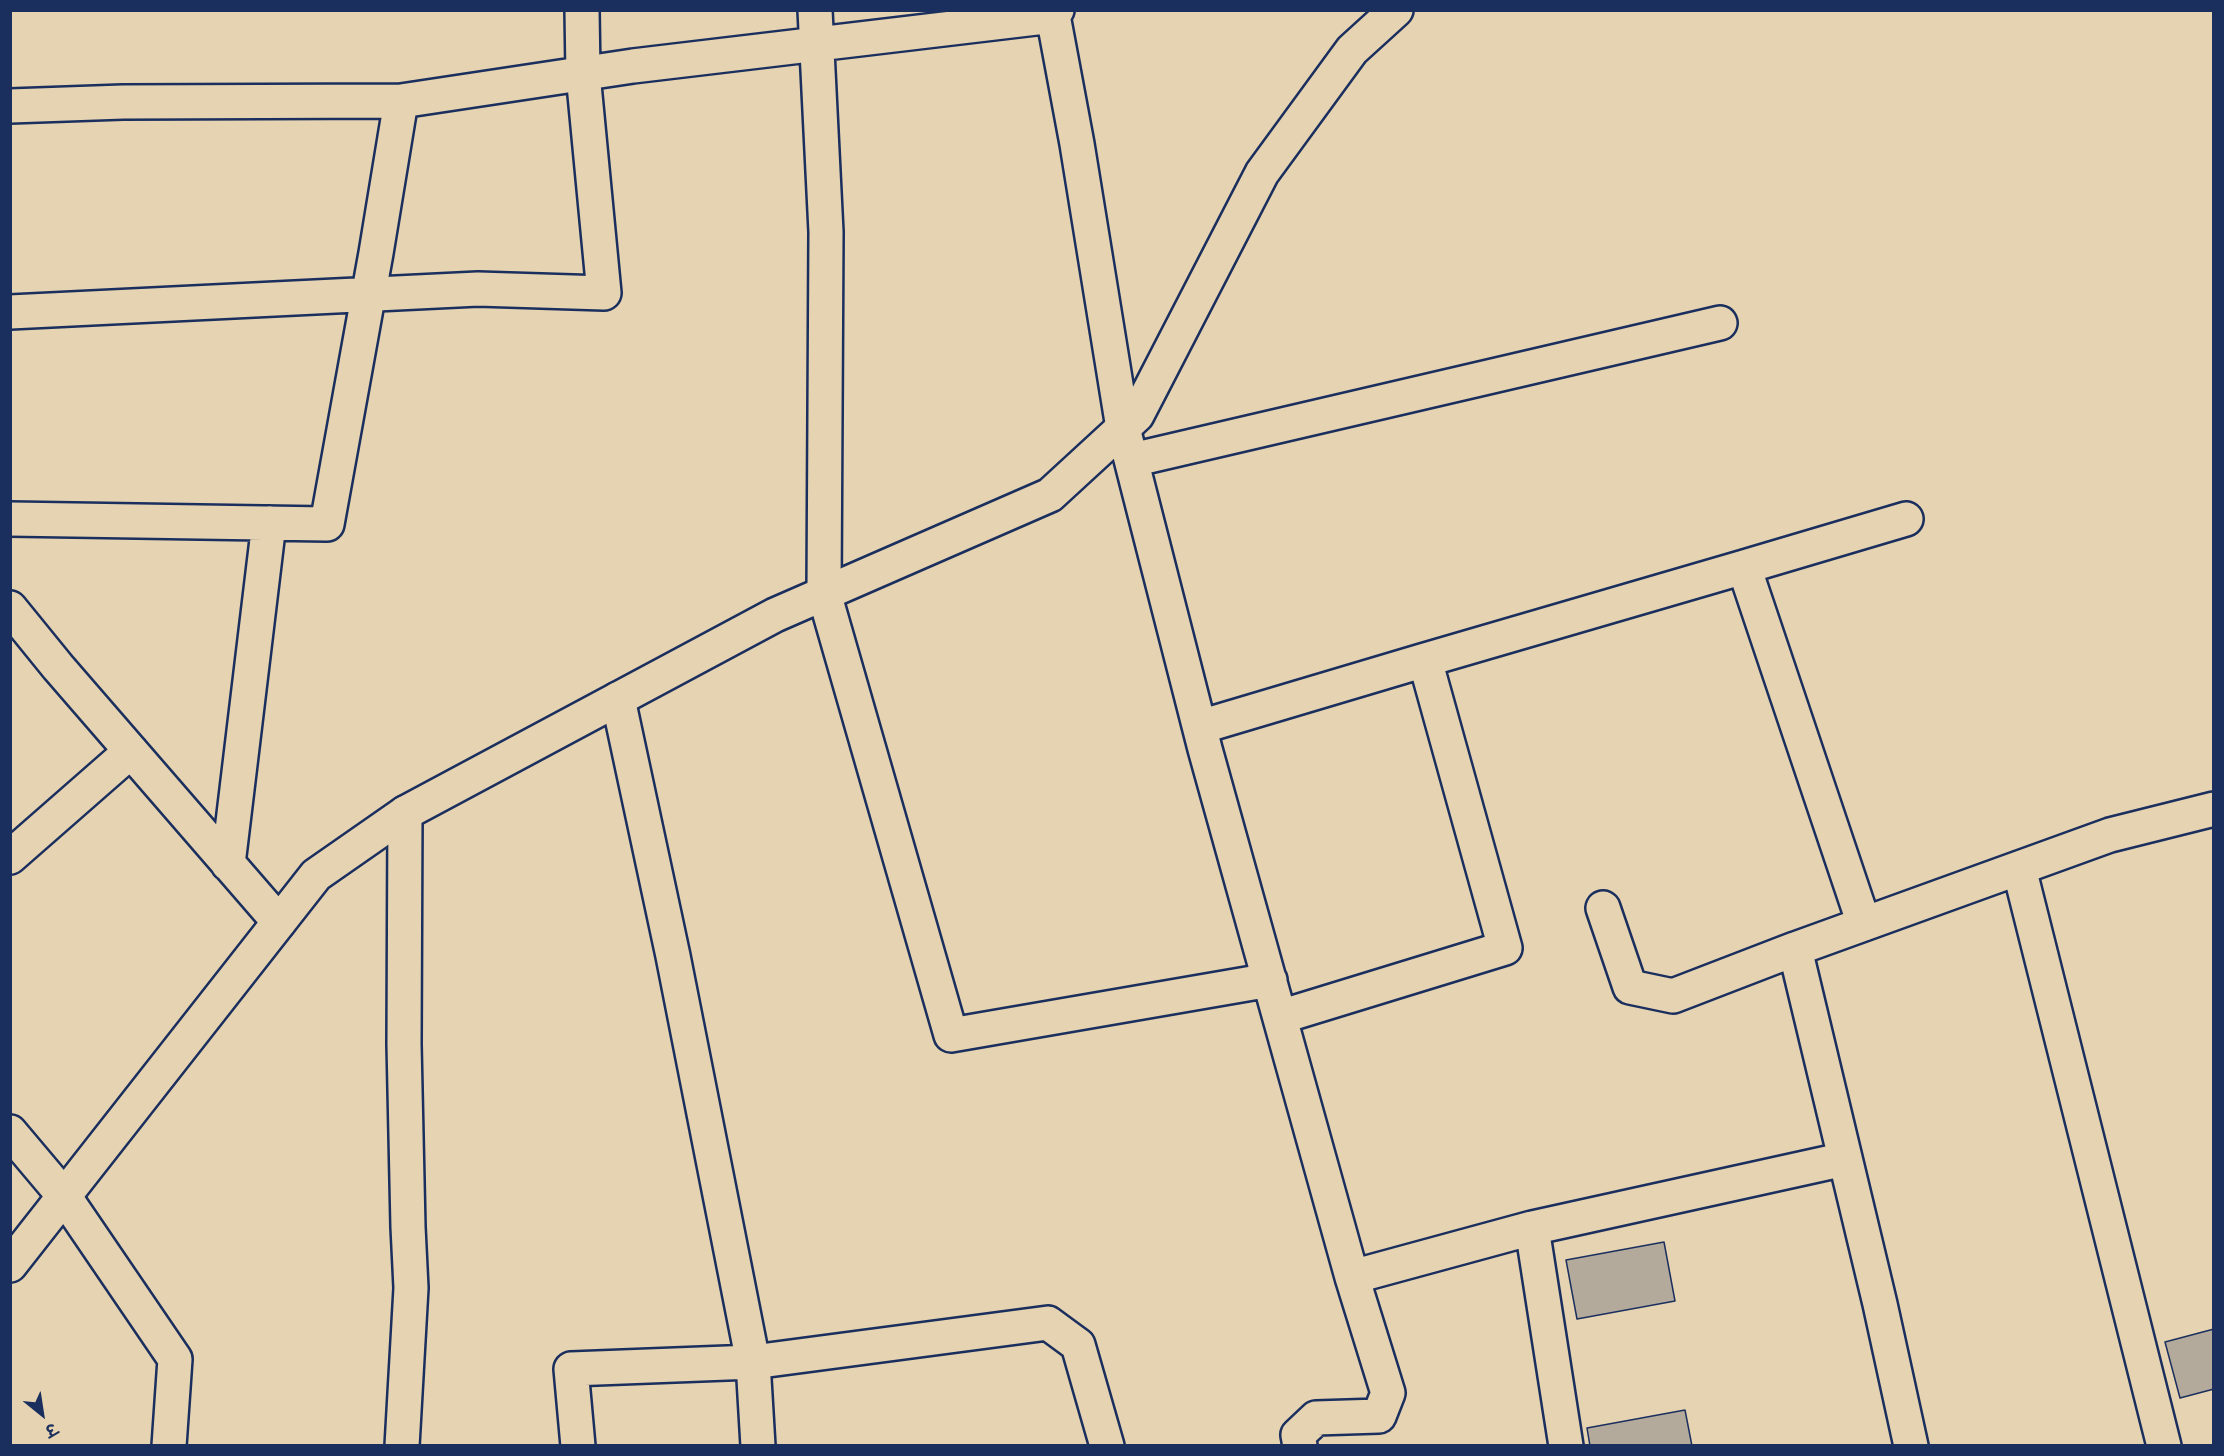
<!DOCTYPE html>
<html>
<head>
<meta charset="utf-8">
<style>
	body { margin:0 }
	#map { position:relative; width:2224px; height:1456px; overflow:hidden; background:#e6d3b1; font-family:"Architects Daughter","Playpen Sans Deva",sans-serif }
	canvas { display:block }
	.frame { position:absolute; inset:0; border:12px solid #1b2f5e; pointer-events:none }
	.north { position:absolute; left:12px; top:1384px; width:60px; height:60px; -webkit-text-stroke:4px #e6d3b1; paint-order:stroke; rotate:150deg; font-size:16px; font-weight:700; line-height:24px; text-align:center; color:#1b2f5e }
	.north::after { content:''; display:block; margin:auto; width:21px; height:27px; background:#1b2f5e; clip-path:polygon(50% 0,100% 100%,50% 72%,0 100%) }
</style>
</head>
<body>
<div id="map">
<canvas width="2224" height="1456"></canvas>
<div class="frame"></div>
<div class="north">उ</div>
</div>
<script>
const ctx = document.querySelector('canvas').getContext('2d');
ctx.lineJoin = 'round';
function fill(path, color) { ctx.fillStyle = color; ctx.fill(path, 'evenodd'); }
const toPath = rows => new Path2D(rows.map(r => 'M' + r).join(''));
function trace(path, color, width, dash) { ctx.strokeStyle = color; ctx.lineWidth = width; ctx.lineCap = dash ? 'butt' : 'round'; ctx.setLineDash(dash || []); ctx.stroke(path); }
const building = toPath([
	[1664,1242,1675,1301,1577,1319,1566,1260,1664,1242],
	[2214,1329,2214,1389,2180,1398,2165,1342,2214,1329],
	[1685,1410,1692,1446,1590,1446,1587,1428,1685,1410]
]);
fill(building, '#b3aa9c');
trace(building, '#1b2f5e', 1.5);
const minor = toPath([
	[815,10,826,232,824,593,951,1035,1270,980],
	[1052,10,1077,144,1123,428,1205,749,1352,1277,1532,1228,1566,1446],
	[10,106,123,102,401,101],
	[10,312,478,289,604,293,583,74,582,10],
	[1132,460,1720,323],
	[10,519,327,524,376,253,401,101,633,66,1053,16,1057,10],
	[1744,567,1906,519],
	[10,608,58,667,279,922],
	[1425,660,1744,567,1864,924],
	[618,699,673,956,753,1362,758,1446],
	[1200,727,1425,660,1505,948,1280,1017],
	[10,857,131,751],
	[228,864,269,523],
	[2019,868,2164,1446],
	[1603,908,1630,987,1673,996,1795,949],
	[10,1132,64,1196,175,1359,169,1446],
	[1532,1228,1845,1159],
	[402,1446,411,1288,408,1227,404,1044,405,813],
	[578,1446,571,1369,753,1362,1048,1323,1078,1345,1107,1446],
	[1300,1446,1298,1435,1316,1418,1379,1416,1388,1393,1352,1277],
	[1911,1446,1880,1304,1795,949,2110,835,2214,809]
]);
const tertiary = toPath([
	[10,1265,316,875,405,813,775,615,1050,495,1137,415,1262,173,1352,50,1396,10]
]);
trace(minor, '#1b2f5e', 38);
trace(tertiary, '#1b2f5e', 38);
trace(minor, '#e6d3b1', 33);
trace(tertiary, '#e6d3b1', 33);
</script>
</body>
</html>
